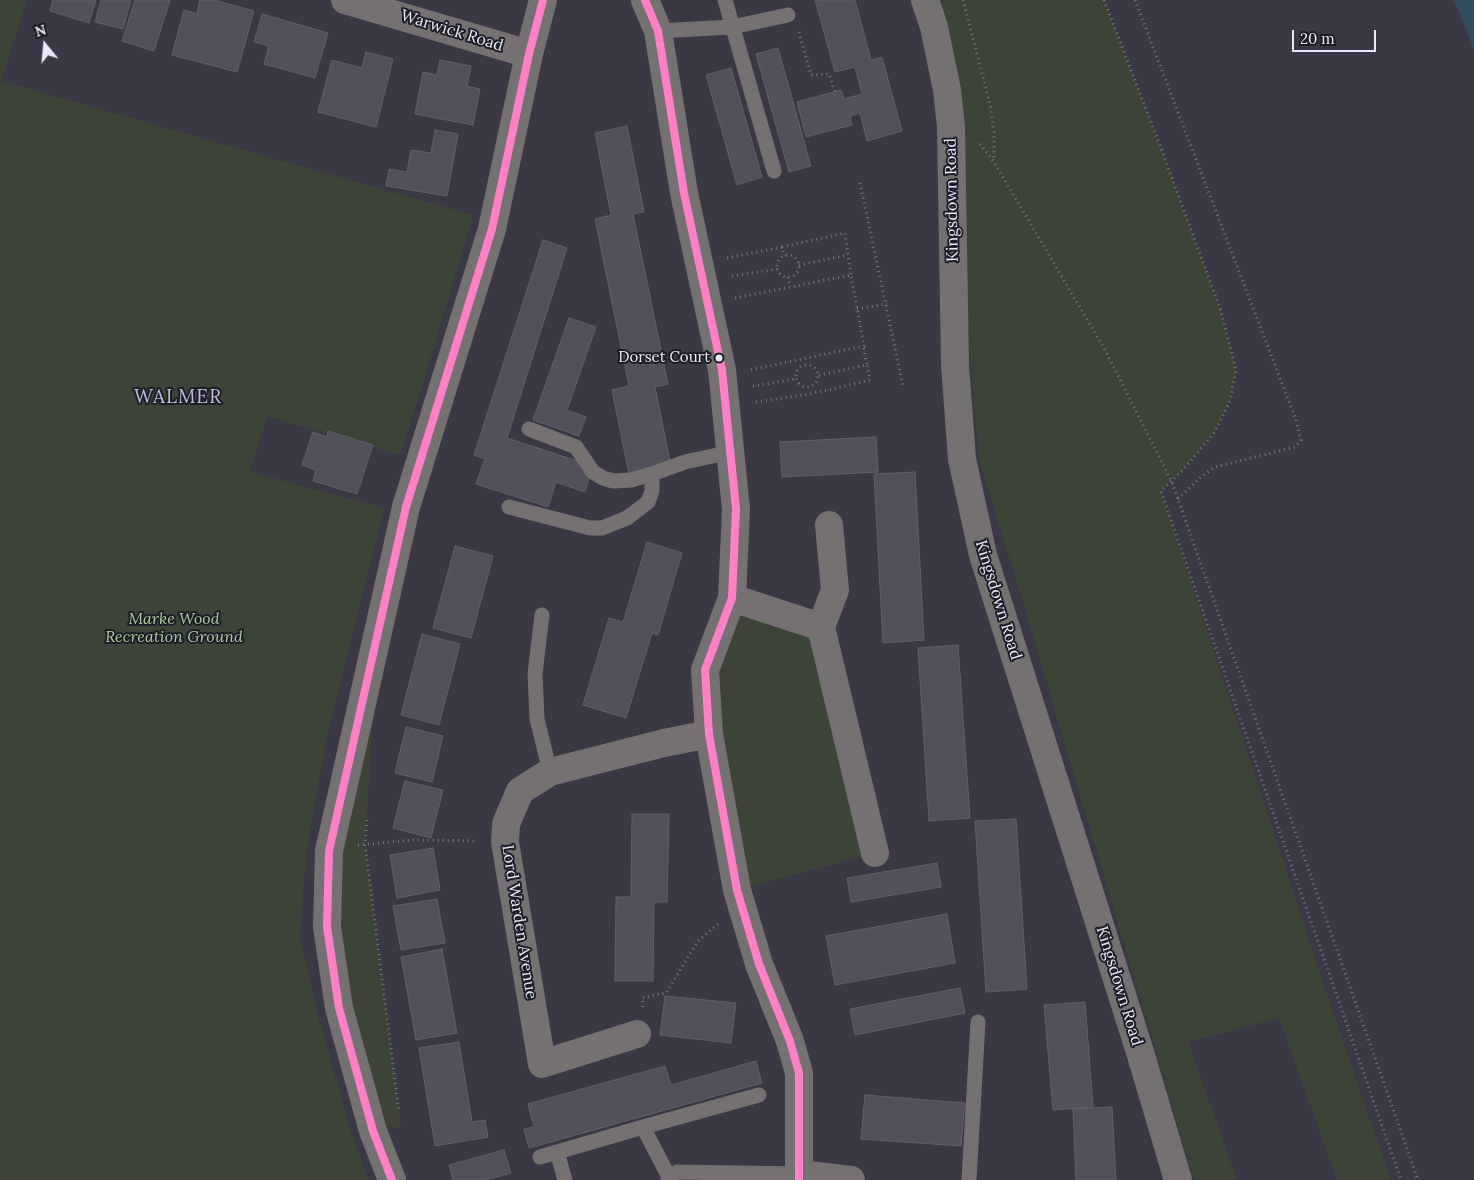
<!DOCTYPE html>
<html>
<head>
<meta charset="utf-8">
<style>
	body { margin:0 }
	#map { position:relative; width:1474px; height:1180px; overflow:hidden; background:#3a3845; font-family:Lora,serif }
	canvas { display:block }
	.north { position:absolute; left:20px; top:20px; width:50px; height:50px; -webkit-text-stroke:4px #1d1d27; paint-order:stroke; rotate:343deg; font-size:14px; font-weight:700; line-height:20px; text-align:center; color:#eae9f8 }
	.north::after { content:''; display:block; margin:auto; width:18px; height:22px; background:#eae9f8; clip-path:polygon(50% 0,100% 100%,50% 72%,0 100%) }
	.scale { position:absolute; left:1292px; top:30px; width:84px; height:22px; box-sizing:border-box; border:2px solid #eae9f8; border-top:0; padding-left:6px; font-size:15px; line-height:18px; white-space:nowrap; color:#eae9f8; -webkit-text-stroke:4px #1d1d27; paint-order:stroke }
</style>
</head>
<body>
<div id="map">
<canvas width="1474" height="1180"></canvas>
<div class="north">N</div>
<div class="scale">20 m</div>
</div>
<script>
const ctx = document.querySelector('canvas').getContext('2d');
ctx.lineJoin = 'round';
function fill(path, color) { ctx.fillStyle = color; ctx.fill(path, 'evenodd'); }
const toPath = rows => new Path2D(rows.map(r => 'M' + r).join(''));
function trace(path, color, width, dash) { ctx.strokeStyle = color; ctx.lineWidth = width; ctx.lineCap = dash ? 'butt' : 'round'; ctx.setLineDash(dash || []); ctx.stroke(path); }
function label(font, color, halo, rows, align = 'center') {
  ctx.font = font + ' Lora,serif'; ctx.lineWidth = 4; ctx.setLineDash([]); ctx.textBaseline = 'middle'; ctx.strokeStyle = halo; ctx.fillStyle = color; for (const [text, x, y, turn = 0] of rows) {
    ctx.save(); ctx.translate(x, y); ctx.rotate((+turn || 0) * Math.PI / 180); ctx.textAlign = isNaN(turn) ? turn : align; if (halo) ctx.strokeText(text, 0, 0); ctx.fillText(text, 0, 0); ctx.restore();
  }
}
fill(toPath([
	[0,0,27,0,1,81,473,215,428,367,400,455,267,416,250,472,384,508,328,731,306,853,300,937,318,1016,352,1135,368,1180,0,1180],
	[925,0,1104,0,1161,148,1221,311,1236,370,1230,401,1214,433,1184,469,1161,491,1331,1007,1391,1180,1337,1180,1279,1018,1188,1042,1237,1180,1194,1180,1024,606,979,459,947,90],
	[732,598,821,627,875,853,737,890,706,701],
	[374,697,365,844,401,1127,373,1131,327,927]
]), '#3c4438');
fill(toPath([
	[1454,0,1474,0,1474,50,1470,39]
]), '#2f4d5c');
const building = toPath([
	[53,0,96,0,89,23,50,11,53,0],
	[101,0,131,0,123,29,95,22,101,0],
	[135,0,170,0,154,51,122,41,135,0],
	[200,0,214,0,254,11,237,72,172,55,184,10,197,14,200,0],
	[815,0,855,0,871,60,882,57,902,131,867,141,860,113,850,116,852,125,806,137,797,102,841,90,844,99,862,94,855,67,835,72,815,0],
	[262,14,328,33,315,78,264,64,269,46,254,42,262,14],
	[778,48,811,166,789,172,756,54,778,48],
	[366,52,393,59,376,127,318,112,332,60,362,68,366,52],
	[440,60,471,66,467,86,480,89,473,125,415,114,423,72,437,75,440,60],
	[731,68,762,177,737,185,706,75,731,68],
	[627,126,644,212,633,214,668,384,655,387,671,466,629,474,612,390,629,386,595,219,611,215,595,133,627,126],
	[435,130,458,134,447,196,386,186,389,169,407,172,411,150,431,153,435,130],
	[543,240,567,248,507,438,593,466,585,492,556,482,548,507,476,484,485,459,474,455,543,240],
	[569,318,596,327,567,410,586,417,579,436,533,420,569,318],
	[328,431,373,445,357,494,313,481,316,470,302,465,313,432,327,437,328,431],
	[876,437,878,472,782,477,780,442,876,437],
	[915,472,924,640,883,643,874,474,915,472],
	[647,542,682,553,658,635,652,633,626,718,583,705,609,618,623,622,647,542],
	[455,546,493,556,471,638,433,628,455,546],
	[422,634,460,644,439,725,401,715,422,634],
	[958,645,970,818,929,821,918,648,958,645],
	[406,727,443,736,432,782,395,773,406,727],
	[405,781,443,790,431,838,393,828,405,781],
	[632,814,669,814,667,902,654,902,653,981,615,981,616,897,631,897,632,814],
	[1016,819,1027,989,986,992,975,821,1016,819],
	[433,848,440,890,397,898,390,855,433,848],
	[937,863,941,887,851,902,847,878,937,863],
	[437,899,445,943,401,950,393,906,437,899],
	[947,914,955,963,835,985,826,936,947,914],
	[442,949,457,1033,416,1040,401,957,442,949],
	[960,988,965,1013,855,1035,850,1009,960,988],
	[665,996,736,1003,731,1043,660,1035,665,996],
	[1085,1002,1093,1107,1053,1110,1044,1005,1085,1002],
	[459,1042,472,1122,485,1120,488,1137,435,1146,419,1048,459,1042],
	[756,1061,762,1083,529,1148,524,1129,534,1127,528,1104,665,1066,671,1085,756,1061],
	[865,1095,965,1103,961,1146,861,1139,865,1095],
	[1112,1107,1116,1180,1076,1180,1073,1109,1112,1107],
	[504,1150,511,1173,486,1180,453,1180,449,1165,504,1150]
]);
fill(building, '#51505b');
trace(building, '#605f6a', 1);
trace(toPath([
	[963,0,990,104,994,132,994,161],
	[1104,0,1161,148,1221,311,1236,370,1230,401,1214,433,1184,469,1161,491,1401,1180],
	[1135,0,1296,420,1301,440,1295,447,1215,467,1201,477,1178,499],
	[799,32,811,75,829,74,835,92],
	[980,144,994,162,1104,348,1172,482,1418,1180],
	[860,183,903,386],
	[782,247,845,233,851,275],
	'777 266a11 11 0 1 1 22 0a11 11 0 1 1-22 0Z',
	[727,258,782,247,784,256],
	[799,265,848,255],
	[732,276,777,269],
	[788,277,790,287],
	[735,298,851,275,864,346,750,370],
	[857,309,887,304],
	'796 376a11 11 0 1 1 22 0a11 11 0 1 1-22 0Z',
	[819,375,867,365,863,346],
	[753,386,796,379],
	[756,402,810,394,870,380,867,365],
	[367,820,365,844,399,1112],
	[358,845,413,840,477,841],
	[643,1007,642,998,666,993,698,941,718,924]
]), '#7a777b', 3, [1, 4]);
trace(toPath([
	[725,0,774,171],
	[658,31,732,27,788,15],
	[529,429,576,447,593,472,603,478,613,481,631,480,652,474],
	[509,507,590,528,602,528,627,518,648,502,652,491,652,474,685,462,722,454,730,450],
	[542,615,535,674,537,719,550,772],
	[557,1152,565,1180],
	[540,1157,643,1127],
	[670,1179,643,1127,759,1095],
	[668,1180,677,1172,800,1174],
	[969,1180,978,1022]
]), '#757072', 15);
trace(toPath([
	[345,0,529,54],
	[645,0,658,31,684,193,722,370,736,509,732,598,705,670,709,734,737,890,759,964,790,1041,799,1073,799,1180],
	[732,598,821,627,875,853],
	[821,627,835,590,829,525],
	[637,1034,542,1064,505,842,506,824,520,791,550,772,664,743,709,734],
	[800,1174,851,1180],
	[392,1180,373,1131,339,1008,327,927,329,851,406,507,492,229,529,54,543,0]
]), '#757072', 28);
trace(toPath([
	[925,0,934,27,947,90,951,127,955,365,962,459,983,555,1140,1052,1178,1180]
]), '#757072', 28);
trace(toPath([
	[645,0,658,31,684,193,722,370,736,509,732,598,705,670,709,734,737,890,759,964,790,1041,799,1073,799,1180],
	[392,1180,373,1131,339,1008,327,927,329,851,406,507,492,229,529,54,543,0]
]), '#ff80c5', 8);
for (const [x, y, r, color] of [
	[719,358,4.5,"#eae9f8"]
]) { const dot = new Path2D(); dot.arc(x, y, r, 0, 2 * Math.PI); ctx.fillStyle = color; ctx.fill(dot); trace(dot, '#1d1d27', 2); }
label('15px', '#eae9f8', '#1d1d27', [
	["Dorset Court",710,358]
], 'right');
label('16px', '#eae9f8', '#1d1d27', [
	["Warwick Road",452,31,17],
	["Kingsdown Road",952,200,-91],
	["Kingsdown Road",998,600,73],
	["Lord Warden Avenue",519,922,81],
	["Kingsdown Road",1119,986,73]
]);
label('italic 16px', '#accd9b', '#1d1d27', [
	["Marke Wood",174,619],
	["Recreation Ground",174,637]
]);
ctx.letterSpacing = '1px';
label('19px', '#c0beda', '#1d1d27', [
	["WALMER",178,398]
]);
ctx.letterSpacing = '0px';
</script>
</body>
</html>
